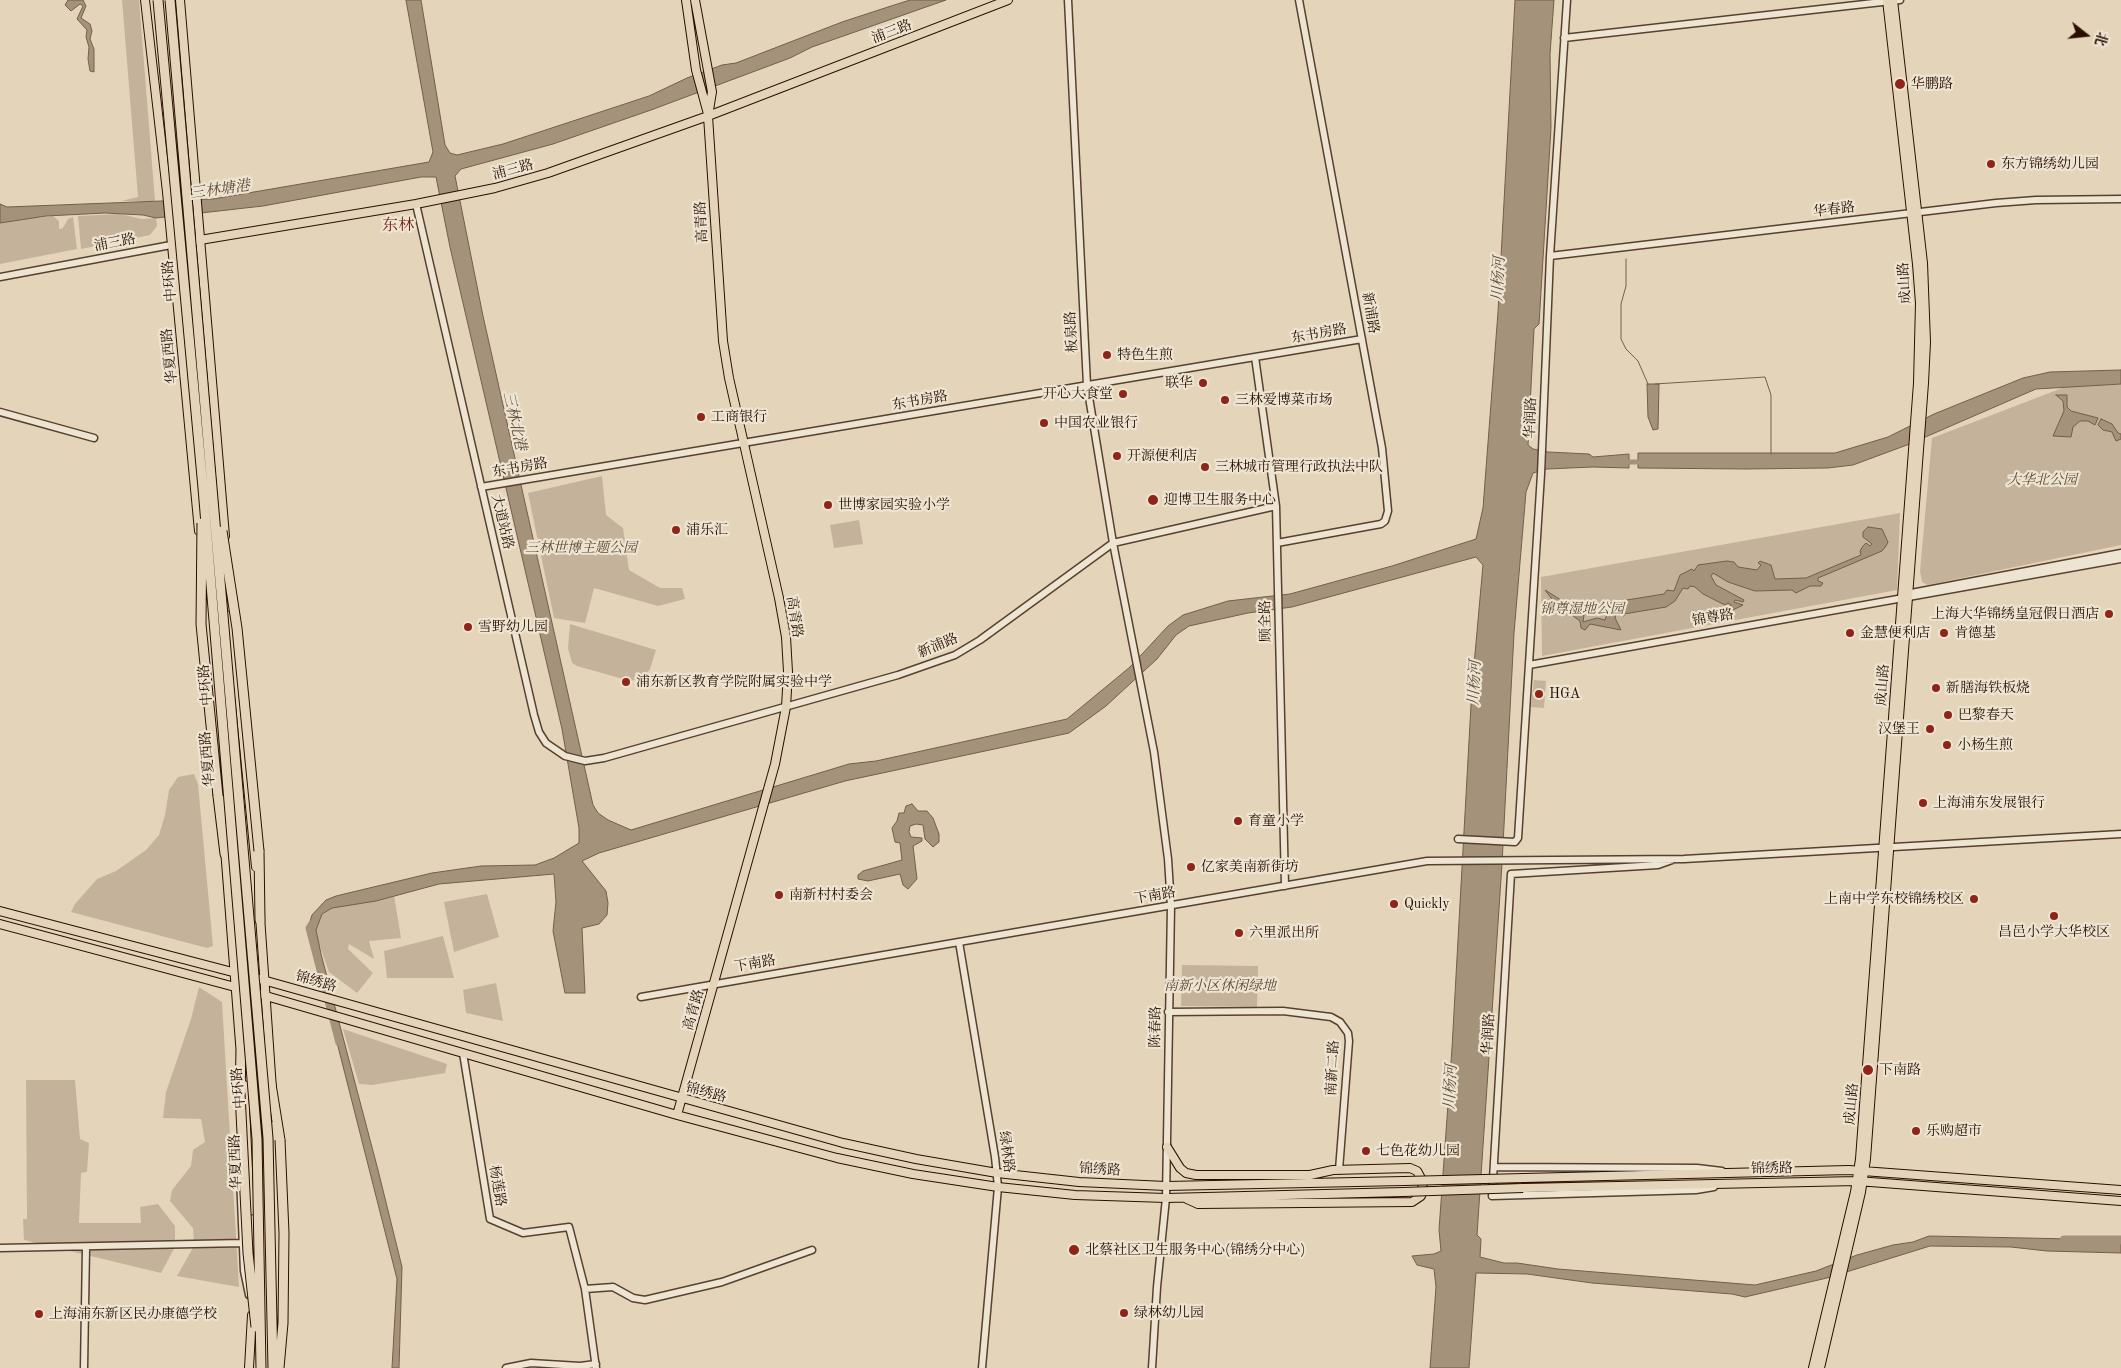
<!DOCTYPE html>
<html>
<head>
<meta charset="utf-8">
<style>
	body { margin:0 }
	#map { position:relative; width:2121px; height:1368px; overflow:hidden; background:#e4d5ba; font-family:"Old Standard TT","Noto Serif SC",serif }
	canvas { display:block }
	.north { position:absolute; left:2061px; top:10px; width:50px; height:50px; -webkit-text-stroke:4px #ede4d2; paint-order:stroke; rotate:106deg; font-size:14px; font-weight:700; line-height:20px; text-align:center; color:#2a0f00 }
	.north::after { content:''; display:block; margin:auto; width:18px; height:22px; background:#2a0f00; clip-path:polygon(50% 0,100% 100%,50% 72%,0 100%) }
</style>
</head>
<body>
<div id="map">
<canvas width="2121" height="1368"></canvas>
<div class="north">北</div>
</div>
<script>
const ctx = document.querySelector('canvas').getContext('2d');
ctx.lineJoin = 'round';
function fill(path, color) { ctx.fillStyle = color; ctx.fill(path, 'evenodd'); }
const toPath = rows => new Path2D(rows.map(r => 'M' + r).join(''));
function trace(path, color, width, dash) { ctx.strokeStyle = color; ctx.lineWidth = width; ctx.lineCap = dash ? 'butt' : 'round'; ctx.setLineDash(dash || []); ctx.stroke(path); }
function label(font, color, halo, rows, align = 'center') {
  ctx.font = font + ' "Old Standard TT","Noto Serif SC",serif'; ctx.lineWidth = 4.5; ctx.setLineDash([]); ctx.textBaseline = 'middle'; ctx.strokeStyle = halo; ctx.fillStyle = color; for (const [text, x, y, turn = 0] of rows) {
    ctx.save(); ctx.translate(x, y); ctx.rotate((+turn || 0) * Math.PI / 180); ctx.textAlign = isNaN(turn) ? turn : align; if (halo) ctx.strokeText(text, 0, 0); ctx.fillText(text, 0, 0); ctx.restore();
  }
}
fill(toPath([
	[122,0,139,0,155,201,121,201,138,197],
	[120,214,142,219,156,218,157,226,150,235,81,249,78,216],
	[53,216,59,221,59,229,63,228,68,219,73,217,77,249,0,264,0,222],
	[2121,384,2121,545,1928,585,1922,582,1920,571,1932,438,2070,385],
	[602,476,606,515,623,528,629,570,660,588,682,588,685,599,658,606,594,588,585,623,554,618,528,493],
	[1900,513,1897,590,1542,656,1541,577],
	[859,520,863,544,834,548,830,525],
	[570,624,656,650,650,669,645,676,630,681,577,666,572,663,568,648],
	[1534,680,1546,681,1544,708,1531,707],
	[194,774,198,784,213,946,207,948,71,912,75,904,97,879,116,871,146,850,159,835,165,815,169,790,178,777],
	[487,894,499,937,454,952,444,902],
	[394,895,401,938,369,941,374,959,349,944,348,949,373,973,357,993,329,972,319,944,316,930,318,922,322,914,332,908],
	[443,936,454,978,387,978,384,951],
	[1182,965,1258,966,1257,1007,1181,1006],
	[496,983,503,1021,466,1013,463,990],
	[199,987,222,1002,239,1287,177,1276,194,1246,193,1228,170,1201,172,1190,191,1166,193,1150,205,1142,201,1119,163,1118,166,1092,191,1019],
	[343,1029,447,1064,445,1073,372,1085,359,1084],
	[26,1080,75,1080,80,1139,89,1143,87,1172,81,1173,79,1223,141,1223,140,1207,158,1204,175,1226,175,1247,161,1273,24,1240,23,1219,27,1219]
]), '#c4b39a');
const water = toPath([
	[68,0,83,0,86,6,81,18,90,24,92,31,90,39,94,49,94,72,90,71,88,59,89,47,86,37,87,30,77,19,83,6,80,4,71,11,65,5,68,0],
	[406,0,421,0,445,145,450,153,457,155,503,144,649,96,687,78,722,65,736,63,842,22,888,7,910,0,946,0,812,47,790,58,651,110,553,144,461,169,455,176,483,316,593,805,598,813,608,820,631,830,849,764,876,761,1067,719,1130,667,1168,626,1183,615,1228,601,1290,594,1392,566,1476,539,1483,508,1498,312,1515,0,1554,0,1550,54,1551,128,1539,324,1534,329,1528,445,1533,449,1548,452,1589,454,1593,457,1629,454,1629,468,1593,467,1547,469,1533,473,1526,492,1514,633,1502,864,1477,1235,1481,1239,1480,1257,1504,1263,1517,1263,1558,1269,1755,1285,1816,1271,1857,1255,1893,1245,1913,1242,1929,1236,2121,1240,2121,1253,2047,1251,2011,1247,1930,1246,1827,1278,1745,1297,1732,1294,1592,1283,1527,1274,1476,1273,1469,1368,1430,1368,1436,1287,1434,1269,1417,1265,1412,1256,1434,1254,1441,1251,1439,1230,1452,1048,1472,687,1483,565,1476,557,1292,607,1248,613,1189,626,1176,635,1157,659,1106,706,1069,733,845,781,599,853,582,861,606,891,608,903,607,915,599,924,582,928,585,993,565,993,553,931,556,902,554,874,439,884,376,901,332,908,322,914,316,930,321,954,378,1170,402,1267,399,1368,392,1368,397,1279,308,928,312,915,326,900,336,896,432,873,481,866,535,865,554,858,579,843,579,828,562,729,450,247,436,177,421,177,263,206,156,218,143,215,105,213,46,216,0,223,0,204,7,207,213,199,429,162,433,152,406,0],
	[2121,370,2121,384,2036,389,1907,445,1853,465,1828,468,1745,469,1638,468,1638,453,1835,453,1888,437,1934,414,2023,378,2050,372,2121,370],
	[1647,384,1659,384,1658,429,1653,430,1648,417,1647,384],
	[2056,395,2067,395,2067,407,2071,411,2098,418,2095,425,2088,421,2080,421,2073,427,2071,437,2053,436,2064,411,2063,401,2056,395],
	[2101,419,2112,424,2118,433,2121,434,2121,439,2116,441,2112,432,2103,430,2098,425,2101,419],
	[1868,527,1882,529,1888,542,1886,546,1882,551,1818,578,1818,581,1823,583,1821,586,1810,586,1796,593,1792,590,1755,591,1728,582,1713,573,1711,576,1716,585,1744,600,1743,602,1735,600,1734,602,1743,605,1735,609,1730,610,1731,605,1728,603,1725,605,1703,594,1695,587,1690,586,1688,589,1683,588,1675,601,1666,607,1624,614,1624,616,1616,614,1615,618,1621,630,1590,624,1585,630,1581,628,1580,621,1554,602,1545,590,1561,600,1574,614,1584,615,1583,622,1597,618,1605,620,1607,614,1602,604,1664,594,1667,590,1674,591,1680,575,1692,569,1694,571,1698,565,1727,561,1734,562,1738,567,1757,570,1761,565,1758,563,1760,561,1771,565,1775,579,1806,578,1861,555,1860,551,1863,546,1866,543,1870,546,1872,544,1863,537,1863,532,1868,527],
	[912,804,918,811,927,811,933,818,939,834,939,842,933,847,925,839,923,825,916,824,910,826,909,832,911,837,922,838,922,841,913,846,917,879,908,889,903,885,900,874,868,881,858,879,858,875,863,871,902,860,900,843,895,842,892,828,897,821,899,813,904,813,906,806,912,804]
]);
fill(water, '#a5927b');
trace(water, '#745e4a', 1);
trace(toPath([
	[1626,259,1626,286,1621,304,1621,339,1626,349,1638,361,1648,384],
	[1655,384,1765,377,1771,395,1771,454]
]), '#745e4a', 1);
trace(toPath([
	[1622,462,1643,462],
	[311,923,308,928,338,1043]
]), '#a5927b', 5);
trace(toPath([
	[2064,1240,2121,1240]
]), '#a5927b', 9);
const minor = toPath([
	[1068,0,1087,385,1113,543,1154,752,1168,859,1171,906,1166,1198,1157,1287,1152,1368],
	[1564,38,1900,0],
	[416,204,534,715,539,732,546,743,565,756,585,761,604,758,898,675,955,655,980,640,1113,543,1276,506],
	[1550,256,1996,203,2036,200,2121,199],
	[0,277,171,245],
	[1255,357,1276,506,1285,886],
	[0,412,94,438],
	[481,487,1362,339],
	[1277,543,1381,524,1385,521,1388,511,1382,448,1299,0],
	[1906,594,2121,553],
	[1529,665,2121,559],
	[1458,839,1515,842,1518,838,1541,474,1550,256,1567,0],
	[1672,860,1658,865,1511,874,1492,1196,1696,1190,1714,1187],
	[959,942,995,1157,998,1187,982,1368],
	[641,997,1427,861,1684,859,2121,834],
	[1168,1012,1283,1011,1331,1017,1340,1022,1348,1033,1349,1041,1339,1170],
	[463,1053,490,1219,523,1233,569,1227,585,1289,596,1368],
	[1494,1167,1697,1168,1722,1171],
	[240,1176,244,1271,249,1295],
	[0,1248,243,1243],
	[585,1289,613,1287,633,1298,645,1300,722,1282,812,1250],
	[84,1368,86,1248],
	[506,1368,531,1363,580,1366,596,1364]
]);
const major = toPath([
	[145,0,167,192,199,531],
	[180,0,225,536],
	[686,0,696,70,708,114],
	[176,244,416,204,495,188,548,173,708,116,1008,0],
	[205,589,224,812],
	[231,615,256,867],
	[225,849,241,1056],
	[0,911,263,980,843,1143,916,1159,997,1173,1079,1182,1166,1186,1404,1181],
	[260,916,272,1089],
	[0,924,235,987,677,1115,837,1158,913,1174,998,1187,1075,1195,1166,1198,1403,1192],
	[244,1085,250,1211],
	[677,1115,775,764,786,707,788,672,786,637,779,598,729,378,723,341,708,116,712,92,695,0],
	[274,1126,279,1314],
	[1167,1147,1180,1168,1186,1173,1196,1175,1310,1175,1333,1170,1410,1168,1417,1171,1423,1182,1421,1196,1412,1202,1198,1204,1187,1199],
	[1524,1178,1849,1170,2121,1190],
	[1523,1188,1857,1181,2121,1201],
	[249,1368,252,1315],
	[1813,1368,1855,1192,1860,1159,1918,383,1920,303,1917,264,1887,0],
	[1820,1368,1861,1192,1866,1159,1924,383,1926,342,1923,263,1893,0]
]);
const highway = toPath([
	[218,796,225,854],
	[259,851,260,920],
	[271,1084,280,1140],
	[240,1093,241,1052]
]);
trace(minor, '#58402e', 9);
trace(major, '#2a0f00', 10);
trace(highway, '#2a0f00', 11);
trace(minor, '#ede4d2', 6);
trace(major, '#e4d5ba', 8);
trace(highway, '#e4d5ba', 9);
const majorBridge = toPath([
	[1404,1181,1524,1178],
	[1403,1192,1523,1188]
]);
const highwayBridge = toPath([
	[158,0,203,488,257,1139,261,1368],
	[170,0,268,1138,273,1368],
	[202,523,201,624,218,796],
	[222,531,237,628,259,851],
	[240,1093,248,1253,256,1327],
	[279,1368,283,1323,284,1233,280,1140]
]);
trace(majorBridge, '#2a0f00', 10, []);
trace(highwayBridge, '#2a0f00', 11, []);
trace(majorBridge, '#e4d5ba', 8);
trace(highwayBridge, '#e4d5ba', 9);
for (const [x, y, r, color] of [
	[1900,84,6,"#8f2418"],
	[1991,164,5,"#8f2418"],
	[1107,355,5,"#8f2418"],
	[1203,383,5,"#8f2418"],
	[1123,394,5,"#8f2418"],
	[1225,400,5,"#8f2418"],
	[701,417,5,"#8f2418"],
	[1044,423,5,"#8f2418"],
	[1117,456,5,"#8f2418"],
	[1205,467,5,"#8f2418"],
	[1153,500,6,"#8f2418"],
	[828,505,5,"#8f2418"],
	[676,530,5,"#8f2418"],
	[2109,614,5,"#8f2418"],
	[468,627,5,"#8f2418"],
	[1850,633,5,"#8f2418"],
	[1944,633,5,"#8f2418"],
	[626,682,5,"#8f2418"],
	[1936,688,5,"#8f2418"],
	[1539,694,5,"#8f2418"],
	[1948,715,5,"#8f2418"],
	[1930,729,5,"#8f2418"],
	[1947,745,5,"#8f2418"],
	[1923,803,5,"#8f2418"],
	[1238,821,5,"#8f2418"],
	[1191,867,5,"#8f2418"],
	[779,895,5,"#8f2418"],
	[1974,899,5,"#8f2418"],
	[1394,904,5,"#8f2418"],
	[2054,916,5,"#8f2418"],
	[1239,933,5,"#8f2418"],
	[1868,1070,6,"#8f2418"],
	[1916,1131,5,"#8f2418"],
	[1366,1151,5,"#8f2418"],
	[1074,1250,6,"#8f2418"],
	[1124,1313,5,"#8f2418"],
	[39,1314,5,"#8f2418"]
]) { const dot = new Path2D(); dot.arc(x, y, r, 0, 2 * Math.PI); ctx.fillStyle = color; ctx.fill(dot); trace(dot, '#ede4d2', 2); }
label('14px', '#2a0f00', '#ede4d2', [
	["浦三路",892,32,-21],
	["浦三路",513,170,-15],
	["华春路",1834,210,-7],
	["高青路",702,222,-93],
	["浦三路",115,243,-11],
	["中环路",170,281,-95],
	["成山路",1905,283,-94],
	["新浦路",1370,313,80],
	["板泉路",1072,332,-93],
	["东书房路",1319,334,-10],
	["华夏西路",170,356,-96],
	["东书房路",920,401,-10],
	["华润路",1531,418,-88],
	["东书房路",520,468,-10],
	["大道站路",502,522,77],
	["高青路",794,617,81],
	["锦尊路",1713,618,-10],
	["顾全路",1266,621,-91],
	["新浦路",938,646,-23],
	["中环路",206,685,-95],
	["成山路",1883,685,-86],
	["华夏西路",208,759,-95],
	["下南路",1155,896,-10],
	["下南路",755,964,-10],
	["锦绣路",316,982,16],
	["高青路",694,1010,-74],
	["陈春路",1156,1027,-89],
	["华润路",1489,1034,-87],
	["南新二路",1333,1068,-87],
	["中环路",239,1088,-95],
	["锦绣路",706,1093,15],
	["成山路",1852,1104,-85],
	["绿林路",1006,1152,82],
	["华夏西路",236,1162,-92],
	["锦绣路",1772,1169,-1],
	["锦绣路",1100,1170,3],
	["杨莲路",497,1186,80]
]);
label('14px', '#2a0f00', '#ede4d2', [
	["华鹏路",1911,84],
	["东方锦绣幼儿园",2001,164],
	["特色生煎",1117,355],
	["联华",1193,383,"right"],
	["开心大食堂",1113,394,"right"],
	["三林爱博菜市场",1235,400],
	["工商银行",711,417],
	["中国农业银行",1054,423],
	["开源便利店",1127,456],
	["三林城市管理行政执法中队",1215,467],
	["迎博卫生服务中心",1164,500],
	["世博家园实验小学",838,505],
	["浦乐汇",686,530],
	["上海大华锦绣皇冠假日酒店",2099,614,"right"],
	["雪野幼儿园",478,627],
	["金慧便利店",1860,633],
	["肯德基",1954,633],
	["浦东新区教育学院附属实验中学",636,682],
	["新膳海铁板烧",1946,688],
	["HGA",1549,694],
	["巴黎春天",1958,715],
	["汉堡王",1920,729,"right"],
	["小杨生煎",1957,745],
	["上海浦东发展银行",1933,803],
	["育童小学",1248,821],
	["亿家美南新街坊",1201,867],
	["南新村村委会",789,895],
	["上南中学东校锦绣校区",1964,899,"right"],
	["Quickly",1404,904],
	["昌邑小学大华校区",2054,932,"center"],
	["六里派出所",1249,933],
	["下南路",1879,1070],
	["乐购超市",1926,1131],
	["七色花幼儿园",1376,1151],
	["北蔡社区卫生服务中心(锦绣分中心)",1085,1250],
	["绿林幼儿园",1134,1313],
	["上海浦东新区民办康德学校",49,1314]
], 'left');
label('italic 14px', '#604836', '#ede4d2', [
	["大华北公园",2042,480],
	["三林世博主题公园",581,548],
	["锦尊湿地公园",1582,609],
	["南新小区休闲绿地",1220,986]
]);
label('italic 15px', '#614a37', '#ede4d2', [
	["三林塘港",220,190,-8],
	["川杨河",1499,279,-87],
	["三林北港",514,421,77],
	["川杨河",1475,683,-87],
	["川杨河",1451,1087,-87]
]);
label('16px', '#7a1f14', '#ede4d2', [
	["东林",398,226]
]);
</script>
</body>
</html>
